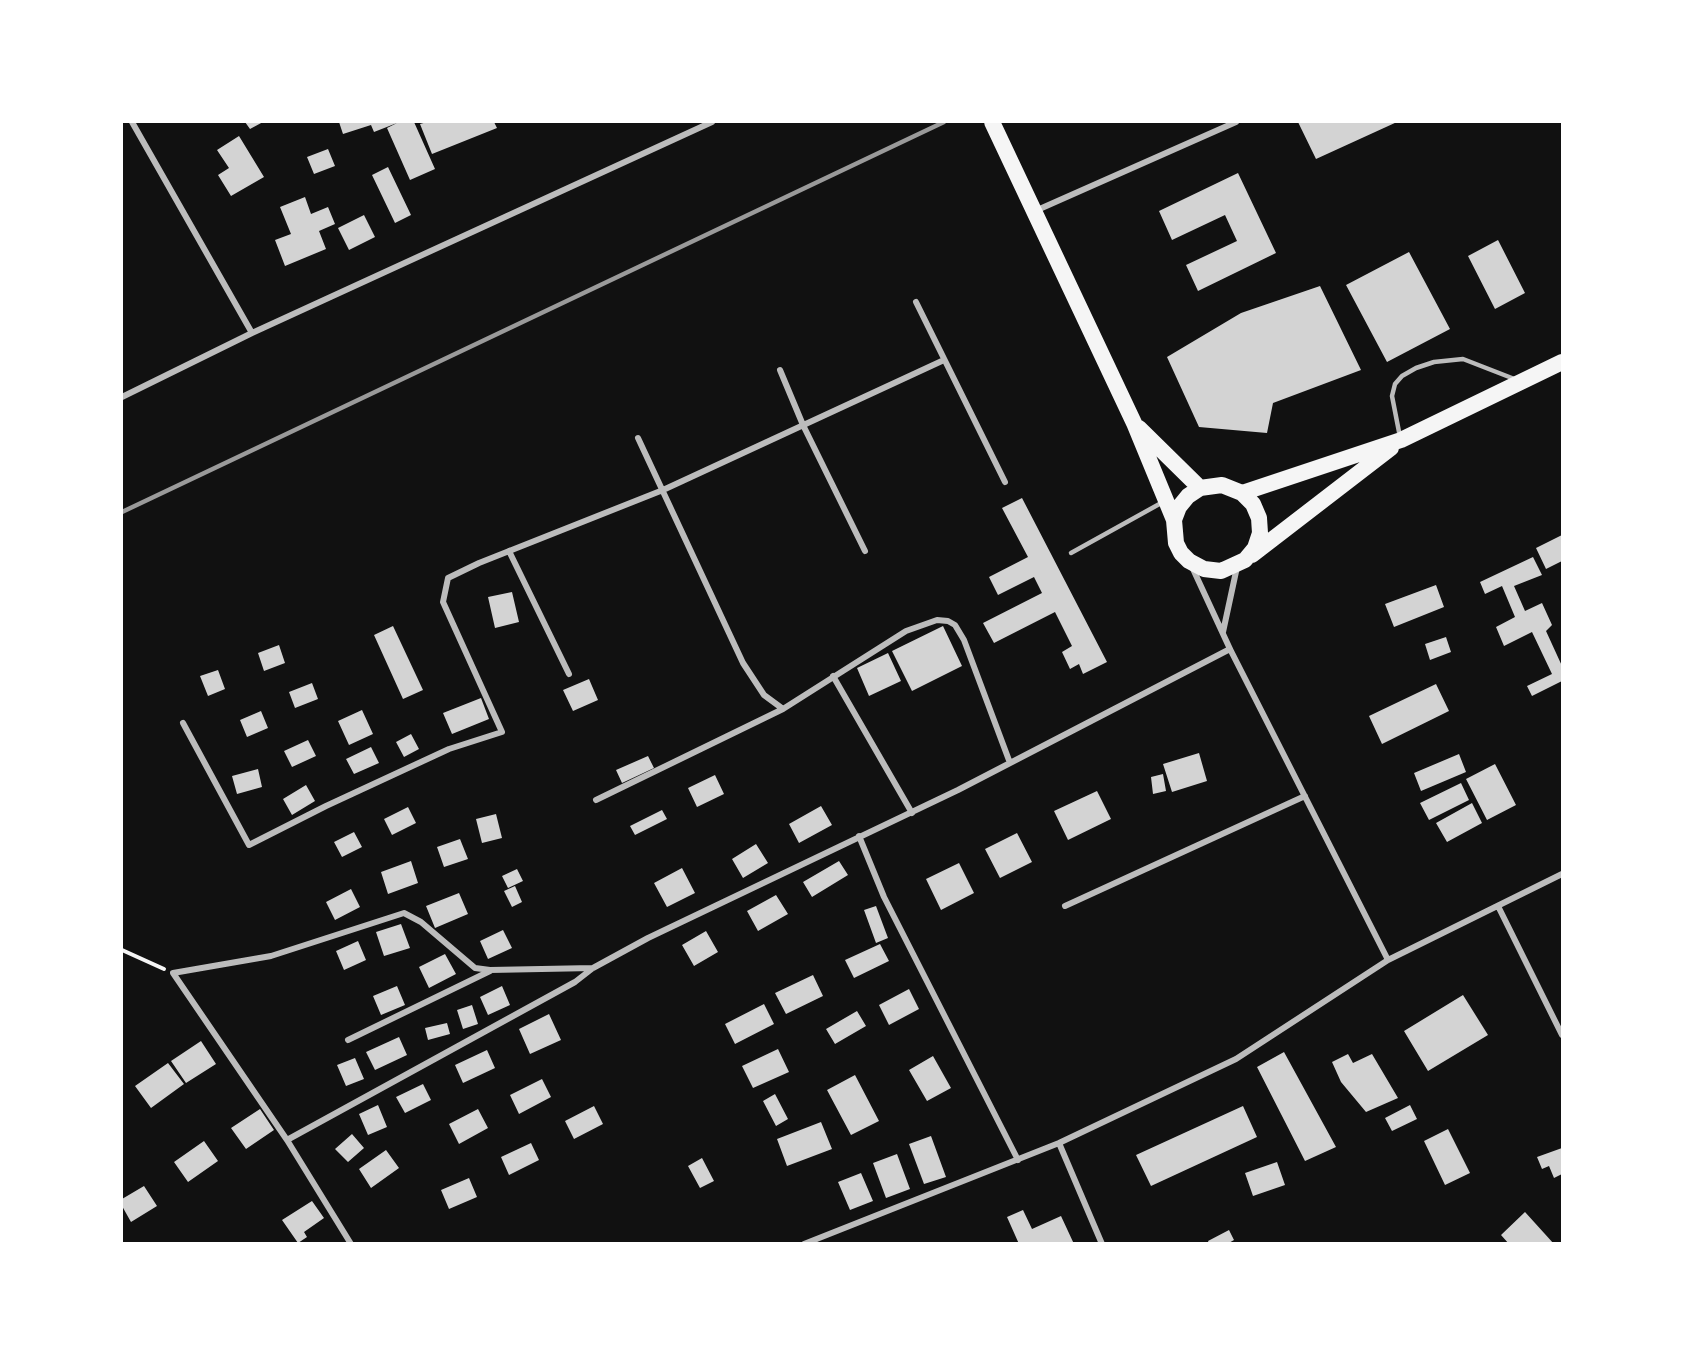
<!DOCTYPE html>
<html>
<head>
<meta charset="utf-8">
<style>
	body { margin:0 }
	#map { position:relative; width:1684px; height:1365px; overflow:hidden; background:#111; font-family:Jost,sans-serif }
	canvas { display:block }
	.frame { position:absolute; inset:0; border:123px solid #fff; pointer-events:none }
</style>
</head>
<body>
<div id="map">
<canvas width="1684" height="1365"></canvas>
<div class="frame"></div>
</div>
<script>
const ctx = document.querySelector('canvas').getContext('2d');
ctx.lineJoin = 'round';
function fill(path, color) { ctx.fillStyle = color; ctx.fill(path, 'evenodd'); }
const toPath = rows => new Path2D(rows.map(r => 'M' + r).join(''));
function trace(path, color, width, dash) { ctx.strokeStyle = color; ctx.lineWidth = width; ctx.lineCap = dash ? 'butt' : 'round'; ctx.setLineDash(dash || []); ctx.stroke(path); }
fill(toPath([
	[245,122,263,122,250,129],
	[339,122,414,122,435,169,410,180,387,128,397,123,374,132,371,125,343,134],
	[427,122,494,122,497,128,432,154,420,124],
	[1298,122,1397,122,1316,159],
	[239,136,264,177,231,196,218,175,229,168,217,150],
	[328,149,335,166,314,174,307,157],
	[388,167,411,215,395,223,372,175],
	[1238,173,1276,253,1198,291,1186,265,1237,241,1225,215,1172,240,1159,211],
	[305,197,311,214,328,207,335,224,319,231,326,249,285,266,275,240,291,234,280,207],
	[364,215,375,237,349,250,338,228],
	[1498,240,1525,293,1495,309,1468,256],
	[1409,252,1450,329,1387,362,1346,285],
	[1320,286,1361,370,1273,403,1267,433,1199,427,1167,357,1241,313],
	[1022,498,1107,662,1083,674,1079,664,1070,669,1062,652,1072,646,1055,612,994,643,983,623,1042,593,1034,577,998,595,989,577,1028,557,1002,508],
	[1562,535,1562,561,1546,569,1536,548],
	[1533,557,1542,575,1514,586,1525,611,1542,603,1552,625,1546,631,1562,666,1562,681,1532,696,1527,686,1552,674,1532,632,1504,646,1496,627,1515,617,1502,586,1485,594,1480,582],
	[1436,585,1444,607,1394,627,1385,604],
	[512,592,519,622,495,628,488,597],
	[393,626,423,690,403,699,374,635],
	[943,626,962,666,912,691,892,651],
	[1446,637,1451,652,1430,660,1425,644],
	[279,645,285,663,264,671,258,653],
	[888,653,901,681,869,696,857,668],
	[218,670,225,689,208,696,200,676],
	[589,679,598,700,573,711,563,690],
	[312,683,318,699,295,708,289,692],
	[1436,684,1449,711,1382,744,1369,716],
	[481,698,489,719,452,734,443,713],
	[362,710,373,734,349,745,338,721],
	[261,711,268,728,247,737,240,720],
	[411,734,419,749,404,757,396,742],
	[308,740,316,756,292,767,284,751],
	[371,747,379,763,354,774,346,759],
	[1199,753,1207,781,1172,792,1163,764],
	[1459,754,1466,772,1421,791,1414,773],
	[648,756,654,768,622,783,616,770],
	[1495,764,1516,805,1487,820,1466,779],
	[258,769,262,787,237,794,232,776],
	[1163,774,1166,791,1153,794,1151,777],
	[715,775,724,794,697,807,688,788],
	[1461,783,1469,800,1429,820,1420,803],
	[306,785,315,801,292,815,283,799],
	[1097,791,1111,819,1068,840,1054,811],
	[1472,803,1482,823,1447,842,1436,823],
	[821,806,832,825,799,843,789,824],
	[408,807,416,823,392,835,384,819],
	[662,810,667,819,635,835,630,826],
	[496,814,502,838,482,843,476,819],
	[354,832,362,847,342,857,334,842],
	[1017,833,1032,862,1000,878,985,849],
	[460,839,468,859,444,867,437,847],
	[756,844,768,863,743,878,732,859],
	[411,861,418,883,388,894,381,872],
	[839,861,848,875,812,897,803,882],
	[959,863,974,893,941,910,926,879],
	[682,868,695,893,667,907,654,883],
	[517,869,523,881,508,888,502,876],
	[515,886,522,902,512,907,504,891],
	[351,889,360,907,335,920,326,902],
	[459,893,468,914,435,928,426,906],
	[776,895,788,914,758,931,747,911],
	[876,906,888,938,876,943,864,910],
	[401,924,410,948,384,956,376,932],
	[503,930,512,948,488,959,480,941],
	[706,931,718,952,694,966,682,945],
	[358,941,366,960,344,970,336,951],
	[880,944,889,961,854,978,845,960],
	[445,954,456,974,429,988,419,967],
	[813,975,823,996,786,1014,775,993],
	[397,986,405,1005,381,1015,373,996],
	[502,986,510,1005,488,1015,480,997],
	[909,989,919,1009,889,1025,879,1005],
	[1463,995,1488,1035,1428,1071,1404,1031],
	[764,1004,774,1024,735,1044,725,1024],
	[472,1005,478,1024,463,1029,457,1010],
	[857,1011,866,1026,835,1044,826,1029],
	[549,1014,561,1040,530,1054,519,1029],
	[447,1023,450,1034,428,1040,425,1028],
	[399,1037,407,1055,375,1070,366,1052],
	[201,1041,216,1064,186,1083,171,1061],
	[778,1049,789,1072,753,1088,742,1066],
	[487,1050,495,1068,463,1083,455,1065],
	[1284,1052,1336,1147,1305,1161,1257,1067],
	[1348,1054,1353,1063,1372,1054,1398,1098,1366,1112,1341,1082,1332,1062],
	[933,1056,951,1088,927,1101,909,1070],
	[355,1058,364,1079,346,1086,337,1065],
	[168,1063,184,1084,151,1108,135,1086],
	[855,1075,879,1121,851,1135,827,1090],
	[542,1079,551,1097,519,1114,510,1095],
	[423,1084,431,1100,405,1113,396,1097],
	[775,1094,788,1119,776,1126,763,1101],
	[378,1105,387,1127,368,1135,359,1114],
	[1410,1105,1417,1119,1392,1131,1385,1118],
	[594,1106,603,1124,574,1139,565,1121],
	[1243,1106,1257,1137,1151,1186,1136,1155],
	[260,1109,274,1130,246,1149,231,1128],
	[478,1109,488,1128,459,1144,449,1124],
	[821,1122,832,1149,787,1166,777,1139],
	[1448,1129,1470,1173,1445,1185,1424,1141],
	[352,1134,364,1148,348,1162,335,1149],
	[931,1136,946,1177,924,1184,909,1144],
	[204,1141,218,1161,188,1182,174,1162],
	[531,1143,539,1160,509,1175,501,1157],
	[1562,1148,1562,1174,1554,1178,1549,1166,1542,1169,1537,1157],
	[386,1150,399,1168,371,1188,359,1169],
	[897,1154,910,1189,886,1198,873,1163],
	[702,1158,714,1181,700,1188,688,1166],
	[1277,1162,1285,1185,1253,1196,1245,1173],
	[861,1173,873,1201,850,1210,838,1182],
	[469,1178,477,1197,449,1209,441,1190],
	[144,1186,157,1206,131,1222,122,1206,122,1199],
	[312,1201,324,1218,304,1232,307,1237,298,1243,282,1220],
	[1023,1210,1032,1229,1061,1216,1074,1244,1019,1244,1007,1217],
	[1525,1212,1554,1244,1509,1244,1501,1235],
	[1229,1230,1234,1240,1227,1244,1209,1244,1208,1241]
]), '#d3d3d3');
trace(toPath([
	[122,950,164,969]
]), '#f5f5f5', 4);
trace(toPath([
	[1400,437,1392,396,1395,384,1402,376,1416,368,1434,362,1463,359,1517,380],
	[1071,553,1163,502]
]), '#bcbcbc', 4.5);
trace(toPath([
	[132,122,252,333],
	[1035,211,1236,122],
	[916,302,1005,482],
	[780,370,803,425,865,551],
	[122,397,252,333,712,122],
	[638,438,743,663,764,695,783,709,906,631,937,620,948,621,955,625,964,640,1010,763],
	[509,551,569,674],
	[1193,569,1230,649,1388,960],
	[1223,632,1237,567],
	[833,676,912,813],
	[183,723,249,845,326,806,449,749,502,732,443,602,448,578,479,563,663,490,944,360],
	[596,800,783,709],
	[859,836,884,897,1018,1160],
	[1065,906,1305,796],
	[1498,906,1562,1035],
	[593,968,490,970,475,968,421,922,404,913,271,956,173,973,287,1140,575,982,593,968,648,938,958,790,1230,649],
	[348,1040,490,971],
	[287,1140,351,1244],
	[1059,1143,1102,1244],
	[804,1244,1059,1143,1236,1059,1388,960,1562,874]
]), '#bcbcbc', 6);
trace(toPath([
	[992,122,1134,423,1174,520,1176,543,1181,553,1189,561,1204,569,1221,571,1245,560,1255,548,1260,533,1259,518,1253,504,1242,493,1222,485,1200,488,1188,496,1179,507,1174,520],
	[1139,428,1200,488],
	[1242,493,1401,440,1562,362],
	[1252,555,1391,448]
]), '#f5f5f5', 16);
trace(toPath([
	[122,512,944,122]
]), '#9a9a9a', 4.5);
</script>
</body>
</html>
